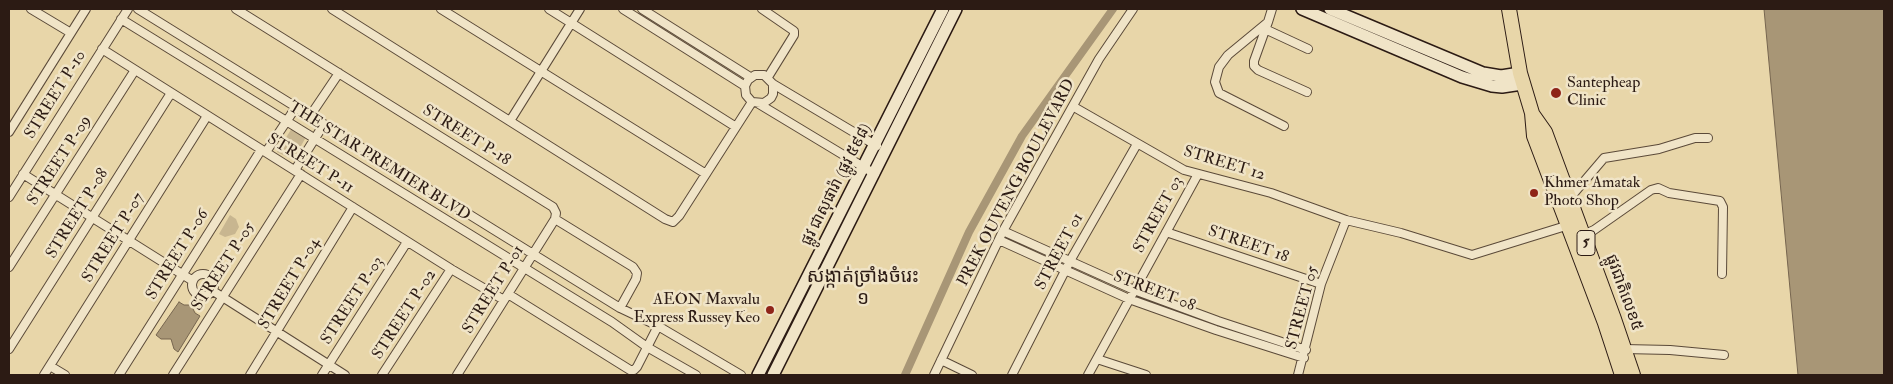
<!DOCTYPE html>
<html>
<head>
<meta charset="utf-8">
<style>
	body { margin:0 }
	#map { position:relative; width:1893px; height:384px; overflow:hidden; background:#e8d6a9; font-family:"IM FELL Double Pica",serif }
	canvas { display:block }
	.frame { position:absolute; inset:0; border:10px solid #2c1b14; pointer-events:none }
</style>
</head>
<body>
<div id="map">
<canvas width="1893" height="384"></canvas>
<div class="frame"></div>
</div>
<script>
const ctx = document.querySelector('canvas').getContext('2d');
ctx.lineJoin = 'round';
function fill(path, color) { ctx.fillStyle = color; ctx.fill(path, 'evenodd'); }
const toPath = rows => new Path2D(rows.map(r => 'M' + r).join(''));
function trace(path, color, width, dash) { ctx.strokeStyle = color; ctx.lineWidth = width; ctx.lineCap = dash ? 'butt' : 'round'; ctx.setLineDash(dash || []); ctx.stroke(path); }
function label(font, color, halo, rows, align = 'center') {
  ctx.font = font + ' "IM FELL Double Pica","Noto Sans Khmer",serif'; ctx.lineWidth = 5; ctx.setLineDash([]); ctx.textBaseline = 'middle'; ctx.strokeStyle = halo; ctx.fillStyle = color; for (const [text, x, y, turn = 0] of rows) {
    ctx.save(); ctx.translate(x, y); ctx.rotate((+turn || 0) * Math.PI / 180); ctx.textAlign = isNaN(turn) ? turn : align; if (halo) ctx.strokeText(text, 0, 0); ctx.fillText(text, 0, 0); ctx.restore();
  }
}
fill(toPath([
	[292,128,306,137,293,160,277,152],
	[230,215,236,219,239,227,235,234,225,237,219,234]
]), '#c8b690');
const water = toPath([
	[1764,9,1884,9,1884,375,1798,375,1764,9],
	[179,302,184,305,191,305,195,313,200,316,178,352,174,349,171,339,161,339,156,335,179,302]
]);
fill(water, '#a89676');
trace(water, '#76654f', 1);
trace(toPath([
	[905,375,969,232,1022,136,1113,9]
]), '#a89676', 8);
const minor = toPath([
	[31,9,71,33],
	[138,9,620,308,658,326,741,375],
	[236,9,553,207,556,213,555,219,457,375],
	[332,9,665,219,673,222,679,216,752,102],
	[441,9,706,174],
	[549,9,736,127],
	[623,9,745,86],
	[642,9,750,77],
	[762,9,794,31,794,35,768,77],
	[1272,9,1268,22,1228,55,1219,67,1215,82,1219,93,1284,126],
	[121,19,612,322,647,347,696,375],
	[1268,22,1254,61,1254,66,1258,70,1307,92],
	[1265,29,1308,49],
	[102,49,451,269,504,300],
	[773,84,773,94,771,98,764,103,752,102,746,95,745,86,748,80,755,75,764,75,773,84,877,146],
	[759,104,875,174],
	[1074,107,1184,170,1271,193,1346,220,1401,233,1472,255,1569,225],
	[310,116,339,73],
	[510,121,580,9],
	[9,132,86,9],
	[266,152,296,107],
	[295,170,324,124],
	[23,174,193,281],
	[9,197,128,9],
	[1569,199,1604,158,1659,149,1695,138,1708,138],
	[555,219,633,267,637,273,636,279,620,308],
	[1003,231,1134,290,1218,321,1306,350],
	[1166,232,1321,284],
	[1583,235,1594,230,1651,190,1658,188,1669,193,1720,201,1723,207,1722,274],
	[999,240,1129,299,1216,330,1304,358],
	[9,267,135,70],
	'192 285a11 11 0 1 1 22 0a11 11 0 1 1-22 0Z',
	[213,291,345,375],
	[508,294,630,370,634,370,637,367,658,326],
	[9,349,171,93],
	[1624,349,1670,350,1724,355],
	[1097,359,1146,375],
	[941,360,972,375],
	[50,366,65,375],
	[44,375,207,116],
	[119,375,261,150],
	[173,375,301,174],
	[250,375,353,207],
	[322,375,407,242],
	[382,375,451,269],
	[934,375,1003,231,1099,59,1133,9],
	[1012,375,1070,261,1137,144],
	[1088,375,1198,174],
	[1298,375,1321,284,1346,220]
]);
const secondary = toPath([
	[1302,9,1462,77,1492,86,1502,87,1522,84],
	[1330,9,1483,73,1501,76,1520,73],
	[758,375,943,9],
	[773,375,956,9]
]);
const trunk = toPath([
	[1509,9,1520,73,1532,113,1534,136,1605,323,1622,375],
	[1533,115,1545,132,1614,319,1633,375]
]);
trace(minor, '#5b4a39', 10);
trace(secondary, '#2c1b14', 14);
trace(trunk, '#2c1b14', 16);
trace(minor, '#f0e4c7', 8);
trace(secondary, '#f0e4c7', 11);
trace(trunk, '#e8d6a9', 14);
for (const [x, y, r, color] of [
	[1556,93,6,"#8f2418"],
	[1534,193,5,"#8f2418"],
	[770,310,5,"#8f2418"]
]) { const dot = new Path2D(); dot.arc(x, y, r, 0, 2 * Math.PI); ctx.fillStyle = color; ctx.fill(dot); trace(dot, '#f0e4c7', 2); }
for (const [x, y, w] of [
	[1586,243,18]
]) { const box = new Path2D(); box.roundRect(x - w / 2, y - 12.5, w, 25, 4); ctx.fillStyle = '#f0e4c7'; ctx.fill(box); trace(box, '#2c1b14', 1); }
label('bold 15px', '#2c1b14', null, [
	["5",1586,243]
]);
label('16px', '#2c1b14', '#f0e4c7', [
	["Santepheap",1567,84],
	["Clinic",1567,102],
	["Khmer Amatak",1544,184],
	["Photo Shop",1544,202],
	["AEON Maxvalu",760,301,"right"],
	["Express Russey Keo",760,319,"right"]
], 'left');
label('16px', '#2c1b14', '#f0e4c7', [
	["STREET P-10",56,95,-58],
	["STREET P-18",466,136,32],
	["STREET P-09",60,161,-57],
	["THE STAR PREMIER BLVD",379,162,32],
	["STREET P-11",310,164,32],
	["STREET 12",1224,164,17],
	["PREK OUVENG BOULEVARD",1017,183,-62],
	["ផ្លូវ ជាសុផារ៉ា (ផ្លូវ ៥៩៨)",837,185,-63],
	["STREET P-08",78,214,-58],
	["STREET 03",1159,215,-61],
	["STREET P-07",114,238,-58],
	["STREET 18",1248,245,19],
	["STREET 01",1060,252,-62],
	["STREET P-06",178,255,-58],
	["STREET P-05",224,267,-57],
	["STREET P-04",290,284,-59],
	["STREET P-01",494,290,-58],
	["STREET 08",1154,292,21],
	["ផ្លូវជាតិលេខ៥",1623,293,70],
	["STREET P-03",353,301,-57],
	["STREET 05",1303,308,-75],
	["STREET P-02",405,315,-57]
]);
label('19px', '#2c1b14', '#f0e4c7', [
	["សង្កាត់ច្រាំងចំរេះ",863,278],
	["១",863,300]
]);
</script>
</body>
</html>
